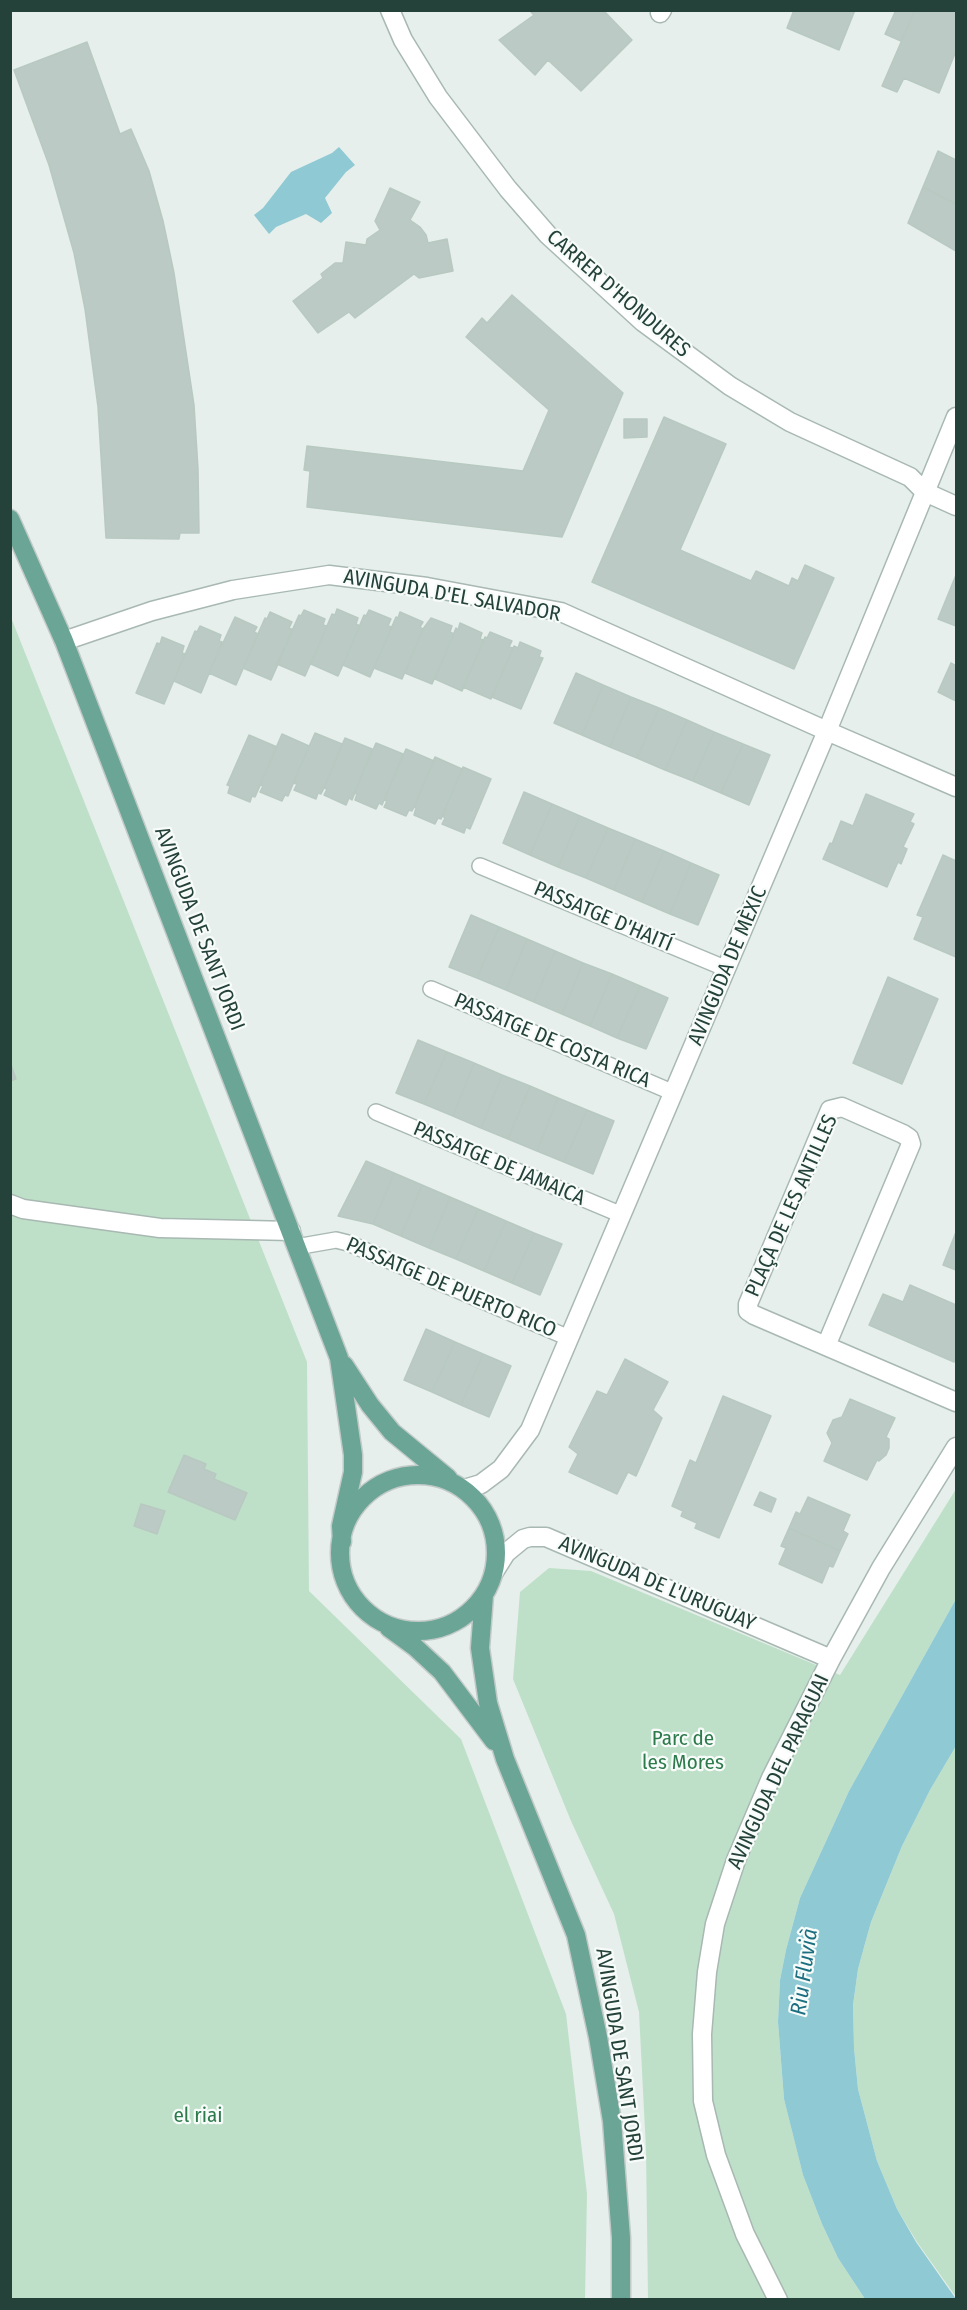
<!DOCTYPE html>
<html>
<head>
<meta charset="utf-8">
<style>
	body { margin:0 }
	#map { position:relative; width:967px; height:2310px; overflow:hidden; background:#e6efeb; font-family:"Fira Sans Condensed",sans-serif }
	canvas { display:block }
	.frame { position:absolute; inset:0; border:12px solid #24423a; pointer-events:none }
</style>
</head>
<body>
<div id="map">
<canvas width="967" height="2310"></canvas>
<div class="frame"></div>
</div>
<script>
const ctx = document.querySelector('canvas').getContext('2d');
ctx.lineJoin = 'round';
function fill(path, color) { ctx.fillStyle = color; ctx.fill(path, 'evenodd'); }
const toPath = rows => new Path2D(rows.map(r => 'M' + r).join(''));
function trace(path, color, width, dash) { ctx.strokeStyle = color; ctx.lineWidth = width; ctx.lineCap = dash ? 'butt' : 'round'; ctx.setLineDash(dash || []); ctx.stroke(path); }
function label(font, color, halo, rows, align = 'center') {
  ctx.font = font + ' "Fira Sans Condensed",sans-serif'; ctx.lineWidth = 4.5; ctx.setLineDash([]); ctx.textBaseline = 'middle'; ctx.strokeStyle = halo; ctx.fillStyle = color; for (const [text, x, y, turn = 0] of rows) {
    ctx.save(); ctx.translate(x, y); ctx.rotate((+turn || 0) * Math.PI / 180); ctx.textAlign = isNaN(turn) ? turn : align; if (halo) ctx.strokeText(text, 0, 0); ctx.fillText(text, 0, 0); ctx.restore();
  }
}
fill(toPath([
	[10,615,307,1362,309,1591,461,1739,566,2014,587,2194,585,2299,11,2299],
	[956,1489,956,1599,849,1791,800,1898,786,1950,780,1980,778,2022,784,2099,803,2175,822,2224,838,2258,865,2299,648,2299,646,2150,639,2012,614,1914,571,1821,513,1679,520,1592,549,1568,591,1571,840,1675],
	[956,1746,956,2297,917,2242,897,2209,877,2161,858,2089,854,2048,853,2005,858,1969,871,1922,902,1846,930,1790]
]), '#bfe0c8');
fill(toPath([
	[339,147,355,165,346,172,325,198,332,213,321,223,306,214,276,227,269,234,254,215,263,208,291,172,332,153],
	[956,1599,956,1746,930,1790,902,1846,871,1922,858,1969,853,2005,854,2048,858,2089,877,2161,897,2209,916,2242,956,2299,865,2299,838,2258,822,2224,803,2175,784,2099,778,2022,780,1980,786,1950,800,1898,849,1791]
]), '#8ec9d4');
const building = toPath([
	[532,10,603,10,632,40,581,91,548,60,535,75,499,40,534,15,531,12,532,10],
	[794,10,855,10,839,50,787,28,794,10],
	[896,10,915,10,901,41,885,34,896,10],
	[915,10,956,10,956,51,939,93,904,78,897,92,882,86,915,10],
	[87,42,120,134,131,129,149,171,163,221,174,273,194,405,198,469,199,533,180,533,179,539,106,538,98,407,85,309,74,253,49,165,14,70,87,42],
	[938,151,956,160,956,204,923,187,938,151],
	[923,187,956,204,956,251,908,223,923,187],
	[390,188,420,202,410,220,420,227,426,235,428,243,447,239,453,271,419,278,414,274,355,318,349,312,318,333,293,301,323,278,321,274,335,263,343,263,346,242,366,245,367,239,380,230,375,221,390,188],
	[512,295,623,393,562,537,307,507,310,471,304,470,307,446,523,471,549,410,466,337,482,318,487,323,512,295],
	[664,417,726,444,680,550,751,581,756,571,789,586,792,578,798,581,805,565,834,578,794,669,592,582,664,417],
	[624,419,647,419,647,437,624,438,624,419],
	[956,575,956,626,938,619,956,575],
	[337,609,358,618,356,624,360,626,338,676,311,664,332,614,335,615,337,609],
	[304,610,325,619,323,625,327,626,305,676,277,664,299,615,301,616,304,610],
	[369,610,391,619,388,626,392,627,370,677,343,665,364,615,366,616,369,610],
	[270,612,292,622,289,628,293,630,271,680,243,668,265,618,267,619,270,612],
	[400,612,423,622,420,627,423,629,402,679,374,668,396,617,398,618,400,612],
	[235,617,257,627,254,632,258,634,236,685,209,673,235,617],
	[431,618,452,626,450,632,454,634,432,684,405,673,423,629,431,618],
	[460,623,482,633,480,639,484,640,462,691,435,679,456,628,458,630,460,623],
	[200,626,221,635,219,641,222,642,201,693,174,681,195,631,197,632,200,626],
	[490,632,512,641,509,647,513,648,491,699,463,687,485,637,487,638,490,632],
	[162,637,184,646,182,653,185,654,164,704,136,693,157,643,160,644,162,637],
	[520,642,541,651,539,657,543,658,521,709,492,697,514,646,518,648,520,642],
	[951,663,956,666,956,701,938,692,951,663],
	[576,673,603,685,582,735,554,723,576,673],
	[603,685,631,697,610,747,582,735,603,685],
	[631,697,659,708,637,758,610,747,631,697],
	[659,708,687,720,665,770,637,758,659,708],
	[687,720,714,732,693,781,665,770,687,720],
	[714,732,743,744,721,793,693,781,714,732],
	[315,733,342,744,324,788,321,794,318,793,316,799,294,790,297,784,293,783,315,733],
	[282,734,309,746,288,796,285,795,282,801,260,792,263,786,260,785,282,734],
	[249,735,277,747,255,797,252,796,250,802,228,793,230,786,227,785,249,735],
	[345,738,372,749,352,800,349,798,346,805,324,795,327,789,324,788,345,738],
	[376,743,403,754,382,805,379,803,376,809,355,800,357,794,354,793,376,743],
	[743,744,770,755,749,805,721,793,743,744],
	[406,749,434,761,414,807,412,811,409,810,406,816,384,807,387,801,384,800,406,749],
	[435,757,462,769,441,819,438,818,435,824,414,815,416,808,414,807,435,757],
	[463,767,491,779,470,829,466,827,464,833,442,824,445,818,442,816,463,767],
	[524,792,552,804,530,855,503,843,524,792],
	[866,794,914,814,910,822,914,824,903,847,907,849,901,864,898,862,887,887,823,859,830,843,832,844,841,821,853,826,866,794],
	[552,804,580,816,558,867,530,855,552,804],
	[580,816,608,828,586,878,558,867,580,816],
	[608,828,635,839,614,890,586,878,608,828],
	[635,839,664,851,642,902,614,890,635,839],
	[664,851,691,863,670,914,642,902,664,851],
	[943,855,956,861,956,957,914,939,923,917,917,915,943,855],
	[691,863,719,875,698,925,670,914,691,863],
	[471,915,499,927,477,978,449,967,471,915],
	[499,927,527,939,506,990,477,978,499,927],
	[527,939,555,951,534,1002,506,990,527,939],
	[555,951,583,963,562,1014,534,1002,555,951],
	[583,963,612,974,590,1026,562,1014,583,963],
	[612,974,640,986,617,1038,590,1026,612,974],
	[888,977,938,999,902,1084,853,1063,888,977],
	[640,986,668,998,646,1049,617,1038,640,986],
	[418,1040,447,1052,424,1104,396,1093,418,1040],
	[447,1052,474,1063,453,1116,424,1104,447,1052],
	[10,1062,16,1079,10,1081,10,1062],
	[474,1063,502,1075,481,1128,453,1116,474,1063],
	[502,1075,530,1086,508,1139,481,1128,502,1075],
	[530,1086,558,1098,537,1151,508,1139,530,1086],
	[558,1098,587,1110,564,1162,537,1151,558,1098],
	[587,1110,614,1121,593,1174,564,1162,587,1110],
	[366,1161,394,1173,373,1224,338,1216,366,1161],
	[394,1173,422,1185,401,1236,373,1224,394,1173],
	[422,1185,450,1197,429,1248,401,1236,422,1185],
	[450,1197,478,1209,456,1259,429,1248,450,1197],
	[478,1209,506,1221,484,1271,456,1259,478,1209],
	[506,1221,534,1233,512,1283,484,1271,506,1221],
	[956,1232,956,1270,943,1265,956,1232],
	[534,1233,562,1244,540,1295,512,1283,534,1233],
	[910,1285,956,1305,956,1356,954,1362,869,1325,883,1294,903,1302,910,1285],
	[426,1329,455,1342,432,1392,404,1380,426,1329],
	[455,1342,483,1354,461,1405,432,1392,455,1342],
	[483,1354,511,1366,489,1417,461,1405,483,1354],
	[625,1359,668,1382,653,1410,662,1418,636,1476,628,1472,617,1494,569,1472,578,1454,569,1447,597,1391,607,1395,625,1359],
	[723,1396,771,1416,719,1538,695,1528,697,1523,681,1516,683,1511,672,1506,690,1460,696,1463,723,1396],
	[850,1399,895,1418,886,1437,889,1439,889,1448,886,1455,879,1461,877,1460,867,1480,824,1461,832,1443,827,1433,833,1420,842,1417,850,1399],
	[184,1455,206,1464,204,1469,216,1474,214,1479,247,1493,235,1520,168,1492,184,1455],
	[760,1492,776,1499,771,1512,754,1505,760,1492],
	[808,1497,850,1515,843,1531,848,1534,840,1551,789,1528,796,1512,800,1514,808,1497],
	[141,1504,165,1511,157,1534,134,1526,141,1504],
	[789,1528,840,1551,833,1567,829,1566,822,1583,779,1564,786,1548,781,1546,789,1528]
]);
fill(building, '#bbcac4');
trace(building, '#b8c9c2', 1.5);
const lane = toPath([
	[480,866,727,969],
	[431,989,674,1093],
	[376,1112,622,1215],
	[296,1247,336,1240,348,1243,569,1338]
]);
const street = toPath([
	[390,10,403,40,438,97,508,189,548,235,643,322,730,386,790,422,910,477,925,492,956,506],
	[660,13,662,10],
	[64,641,152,611,233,590,329,575,427,587,561,612,827,731,956,787],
	[10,1204,23,1209,160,1228,291,1231],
	[826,1346,911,1144,909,1138,903,1134,842,1107,830,1110,748,1304,748,1311,754,1315,826,1346,956,1402],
	[464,1489,481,1484,501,1469,530,1430,827,731,956,417],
	[494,1572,506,1553,523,1539,530,1537,546,1537,831,1659],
	[778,2300,745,2234,716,2155,703,2101,702,2034,707,1972,715,1924,736,1860,771,1778,831,1659,881,1568,956,1447]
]);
const primary = toPath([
	[10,519,64,641,339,1358,353,1455,353,1472,341,1526,342,1542],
	[344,1365,370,1405,392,1432,448,1478],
	'340 1553a78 78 0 1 1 156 0a78 78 0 1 1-156 0Z',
	[484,1595,480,1648,488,1703,505,1759,576,1935,598,2037,612,2121,621,2238,621,2300],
	[389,1628,415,1647,442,1672,494,1741]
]);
trace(lane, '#a8b8b2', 18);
trace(street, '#a8b8b2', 21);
trace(primary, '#c2cac8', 21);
trace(lane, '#fff', 15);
trace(street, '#fff', 18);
trace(primary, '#6aa596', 18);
label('21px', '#24423a', '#f7fbf9', [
	["CARRER D'HONDURES",618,294,41],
	["AVINGUDA D'EL SALVADOR",452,596,10],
	["PASSATGE D'HAITÍ",603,917,23],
	["AVINGUDA DE SANT JORDI",199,929,69],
	["AVINGUDA DE MÈXIC",728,966,-67],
	["PASSATGE DE COSTA RICA",552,1041,23],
	["PASSATGE DE JAMAICA",499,1164,23],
	["PLAÇA DE LES ANTILLES",792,1206,-66],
	["PASSATGE DE PUERTO RICO",451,1288,23],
	["AVINGUDA DE L'URUGUAY",657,1584,23],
	["AVINGUDA DEL PARAGUAI",779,1772,-65],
	["AVINGUDA DE SANT JORDI",619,2055,81]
]);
label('21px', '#2d7a4b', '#f7fbf9', [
	["Parc de",683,1739],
	["les Mores",683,1763],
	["el riai",198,2116]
]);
label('italic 22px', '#1c6f80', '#f7fbf9', [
	["Riu Fluvià",805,1972,-82]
]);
</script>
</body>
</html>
